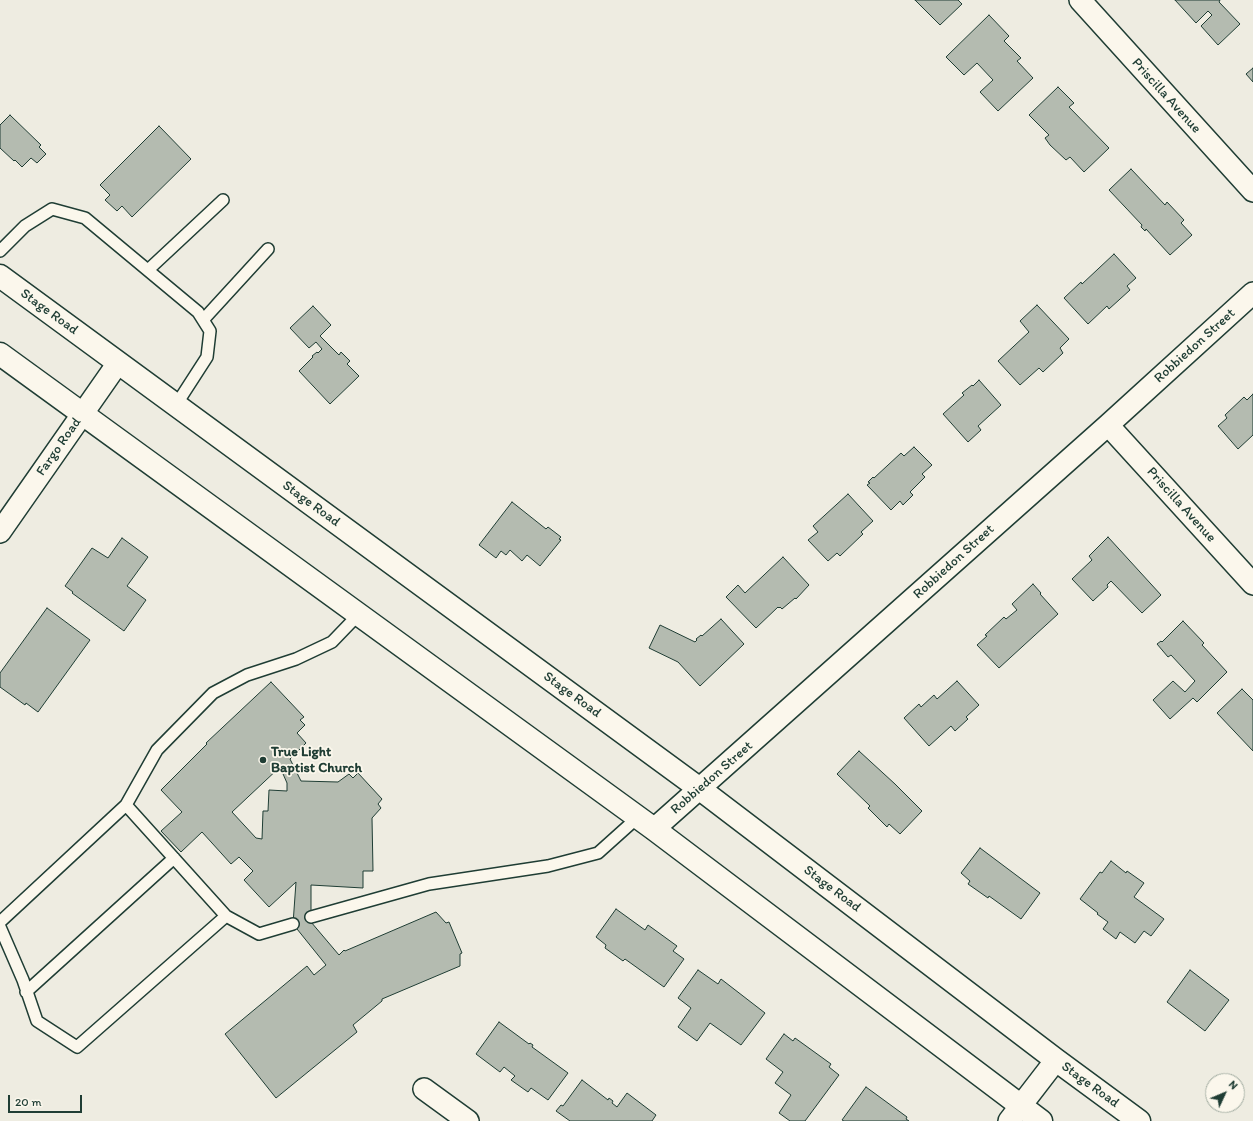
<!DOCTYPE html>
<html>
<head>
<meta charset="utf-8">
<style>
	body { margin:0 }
	#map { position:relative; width:1253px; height:1121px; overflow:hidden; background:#eeece1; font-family:Itim,sans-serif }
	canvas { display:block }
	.north { position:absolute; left:1205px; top:1073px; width:40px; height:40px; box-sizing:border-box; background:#fbf7ec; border:1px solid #a3ada2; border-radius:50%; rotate:46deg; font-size:11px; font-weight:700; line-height:16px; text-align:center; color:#1f3d34 }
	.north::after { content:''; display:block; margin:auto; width:14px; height:18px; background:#1f3d34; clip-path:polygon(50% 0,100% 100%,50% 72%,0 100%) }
	.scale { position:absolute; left:8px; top:1095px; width:74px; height:18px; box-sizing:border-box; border:2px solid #1f3d34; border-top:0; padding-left:5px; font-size:12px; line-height:14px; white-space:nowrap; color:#1f3d34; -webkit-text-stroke:3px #fbf7ec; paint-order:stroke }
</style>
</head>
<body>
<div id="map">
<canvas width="1253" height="1121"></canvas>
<div class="north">N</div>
<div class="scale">20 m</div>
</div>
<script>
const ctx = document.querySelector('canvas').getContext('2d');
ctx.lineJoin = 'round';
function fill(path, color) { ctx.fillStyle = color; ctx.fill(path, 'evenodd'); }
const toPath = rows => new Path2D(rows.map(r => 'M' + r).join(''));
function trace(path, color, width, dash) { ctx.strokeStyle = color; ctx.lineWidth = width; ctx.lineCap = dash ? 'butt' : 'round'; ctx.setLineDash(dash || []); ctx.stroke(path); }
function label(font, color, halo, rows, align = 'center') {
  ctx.font = font + ' Itim,sans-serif'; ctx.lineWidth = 3.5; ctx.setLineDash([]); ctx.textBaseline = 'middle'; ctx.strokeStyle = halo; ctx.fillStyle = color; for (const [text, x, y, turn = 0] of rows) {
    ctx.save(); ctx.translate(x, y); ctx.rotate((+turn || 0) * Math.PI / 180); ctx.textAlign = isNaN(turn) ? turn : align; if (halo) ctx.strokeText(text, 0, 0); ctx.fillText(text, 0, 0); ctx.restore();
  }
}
const building = toPath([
	[915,0,958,0,962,4,940,25,915,0],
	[1175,0,1220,0,1219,2,1240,24,1218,45,1201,26,1212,15,1208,11,1196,23,1175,0],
	[989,15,1009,36,1004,41,1021,58,1017,61,1033,78,998,111,980,92,993,80,977,63,964,75,946,57,989,15],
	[1253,68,1253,82,1246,74,1253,68],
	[1058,87,1074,103,1069,107,1109,148,1084,172,1070,157,1066,160,1050,145,1045,138,1049,135,1029,115,1058,87],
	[10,115,41,145,39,147,46,154,37,163,31,158,22,167,15,160,14,161,0,148,0,125,10,115],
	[159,126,191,159,132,217,122,206,117,211,105,200,110,195,100,185,159,126],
	[1131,169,1165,205,1167,202,1184,220,1181,223,1192,235,1170,255,1146,229,1145,231,1141,227,1142,225,1109,190,1131,169],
	[1114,254,1136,278,1127,286,1130,290,1109,309,1107,306,1088,324,1064,298,1081,282,1082,284,1114,254],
	[1037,305,1069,339,1060,348,1063,353,1043,372,1039,368,1020,385,998,361,1029,332,1020,321,1037,305],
	[313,306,331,325,320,336,339,355,341,352,350,361,347,364,359,376,330,404,299,371,313,357,312,356,317,352,318,353,322,349,316,342,309,348,290,328,313,306],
	[979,380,1001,405,978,426,981,430,968,442,943,414,964,395,962,393,972,385,973,386,979,380],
	[1253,394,1253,435,1238,449,1218,426,1227,418,1225,415,1244,397,1247,400,1253,394],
	[914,447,932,465,922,474,925,477,910,492,913,495,903,505,900,501,891,510,867,485,870,483,868,482,873,477,874,478,901,453,904,456,914,447],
	[848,494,873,521,861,532,863,534,840,556,837,553,828,561,808,540,818,532,813,526,848,494],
	[512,502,546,529,548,527,561,537,559,539,561,540,540,566,527,555,522,561,510,550,506,555,501,551,496,558,479,545,512,502],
	[1108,537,1161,595,1142,613,1111,581,1107,585,1108,587,1093,601,1072,579,1092,560,1089,556,1108,537],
	[122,538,148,557,127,586,146,600,124,631,72,593,73,592,65,586,92,548,108,558,122,538],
	[783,557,809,585,796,599,795,598,782,609,780,607,779,608,778,607,756,628,726,597,738,585,745,593,783,557],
	[1033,584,1041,593,1040,594,1058,614,999,668,977,645,987,636,985,635,1004,617,1006,619,1017,610,1012,604,1033,584],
	[47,608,90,640,38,712,26,703,25,705,0,687,0,673,47,608],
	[721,619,744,644,700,686,678,662,649,648,660,625,695,642,697,640,696,639,701,635,702,636,721,619],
	[1183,621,1204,643,1202,645,1227,672,1197,702,1193,698,1170,719,1153,700,1173,681,1185,692,1195,681,1171,655,1168,657,1157,644,1161,641,1162,642,1183,621],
	[957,681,979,705,966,717,968,719,955,731,951,726,929,746,904,718,919,704,921,707,934,695,937,699,957,681],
	[271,682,304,717,300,720,305,725,297,733,306,743,290,759,301,781,338,782,349,774,353,778,358,773,382,799,378,804,381,808,372,818,373,871,363,871,363,888,311,885,311,922,339,955,344,950,345,951,436,912,446,923,449,922,462,953,460,954,460,966,382,999,382,1001,353,1025,357,1032,276,1098,225,1034,307,966,314,975,326,965,293,924,296,882,269,907,244,880,253,871,239,857,231,864,202,832,181,852,161,831,182,812,161,790,207,744,206,743,271,682],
	[280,767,287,783,287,791,269,790,268,811,263,811,262,839,256,838,232,812,280,767],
	[1242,689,1253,700,1253,751,1217,713,1242,689],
	[859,751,895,784,922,811,900,834,889,824,887,827,868,808,870,806,837,774,859,751],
	[980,848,1040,893,1021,919,989,896,988,898,968,884,970,881,961,873,980,848],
	[1111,861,1126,873,1127,871,1144,883,1134,897,1164,919,1151,936,1144,931,1135,943,1120,932,1116,939,1103,929,1108,922,1097,914,1098,913,1080,899,1100,872,1102,873,1111,861],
	[616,909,645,930,648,925,677,946,673,951,684,959,664,987,625,959,623,961,605,948,606,945,596,937,616,909],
	[698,970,718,984,721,979,765,1013,741,1045,710,1023,697,1041,678,1027,691,1008,678,998,698,970],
	[1190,970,1229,1000,1205,1031,1167,1002,1190,970],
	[499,1022,529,1044,530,1043,533,1045,532,1047,568,1073,548,1100,531,1088,528,1092,511,1080,515,1076,504,1067,500,1072,476,1054,499,1022],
	[784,1034,793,1041,795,1038,831,1064,829,1067,839,1075,805,1121,790,1121,779,1113,791,1095,775,1083,783,1072,766,1059,784,1034],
	[582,1080,608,1100,609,1098,613,1101,612,1103,617,1107,627,1093,656,1115,652,1121,570,1121,556,1111,561,1105,563,1106,582,1080],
	[866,1087,907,1117,906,1119,909,1121,844,1121,842,1120,866,1087]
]);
fill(building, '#b4bbb0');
trace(building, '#1f3d34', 1);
const lane = toPath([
	[0,251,25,226,52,209,85,218,198,312,210,331,207,357,176,405],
	[148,270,223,200],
	[203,320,268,249],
	[226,916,259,934,293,924],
	[311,917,429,884,548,866,598,853,637,818],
	[0,922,126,805,157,750,213,693,247,675,296,659,332,642,358,615],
	[0,927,23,980,37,1021,77,1047,226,916,126,805],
	[26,992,174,858]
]);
const street = toPath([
	[1080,0,1253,191],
	[1108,425,1253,584],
	[0,532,118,363],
	[654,829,1108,425,1253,293],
	[424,1089,468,1121],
	[1009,1121,1056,1060]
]);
const secondary = toPath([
	[0,276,700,789,1056,1060,1139,1121],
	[0,354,654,829,1041,1121]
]);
trace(lane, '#1f3d34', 14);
trace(street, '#1f3d34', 24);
trace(secondary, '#1f3d34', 25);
trace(lane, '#fbf7ec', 11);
trace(street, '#fbf7ec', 21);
trace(secondary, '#fbf7ec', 22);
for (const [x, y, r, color] of [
	[263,760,4,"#1f3d34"]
]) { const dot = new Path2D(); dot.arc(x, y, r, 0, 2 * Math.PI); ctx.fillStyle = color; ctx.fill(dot); trace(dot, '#fbf7ec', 1.5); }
label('14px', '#1f3d34', '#fbf7ec', [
	["Priscilla Avenue",1166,96,48],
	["Stage Road",49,312,36],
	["Robbiedon Street",1195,346,-42],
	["Fargo Road",59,447,-55],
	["Stage Road",311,504,36],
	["Priscilla Avenue",1181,505,48],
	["Robbiedon Street",954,562,-42],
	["Stage Road",572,695,36],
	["Robbiedon Street",712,778,-41],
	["Stage Road",832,889,37],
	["Stage Road",1090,1085,36]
]);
label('bold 14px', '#1f3d34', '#fbf7ec', [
	["True Light",271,752],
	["Baptist Church",271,768]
], 'left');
</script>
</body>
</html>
